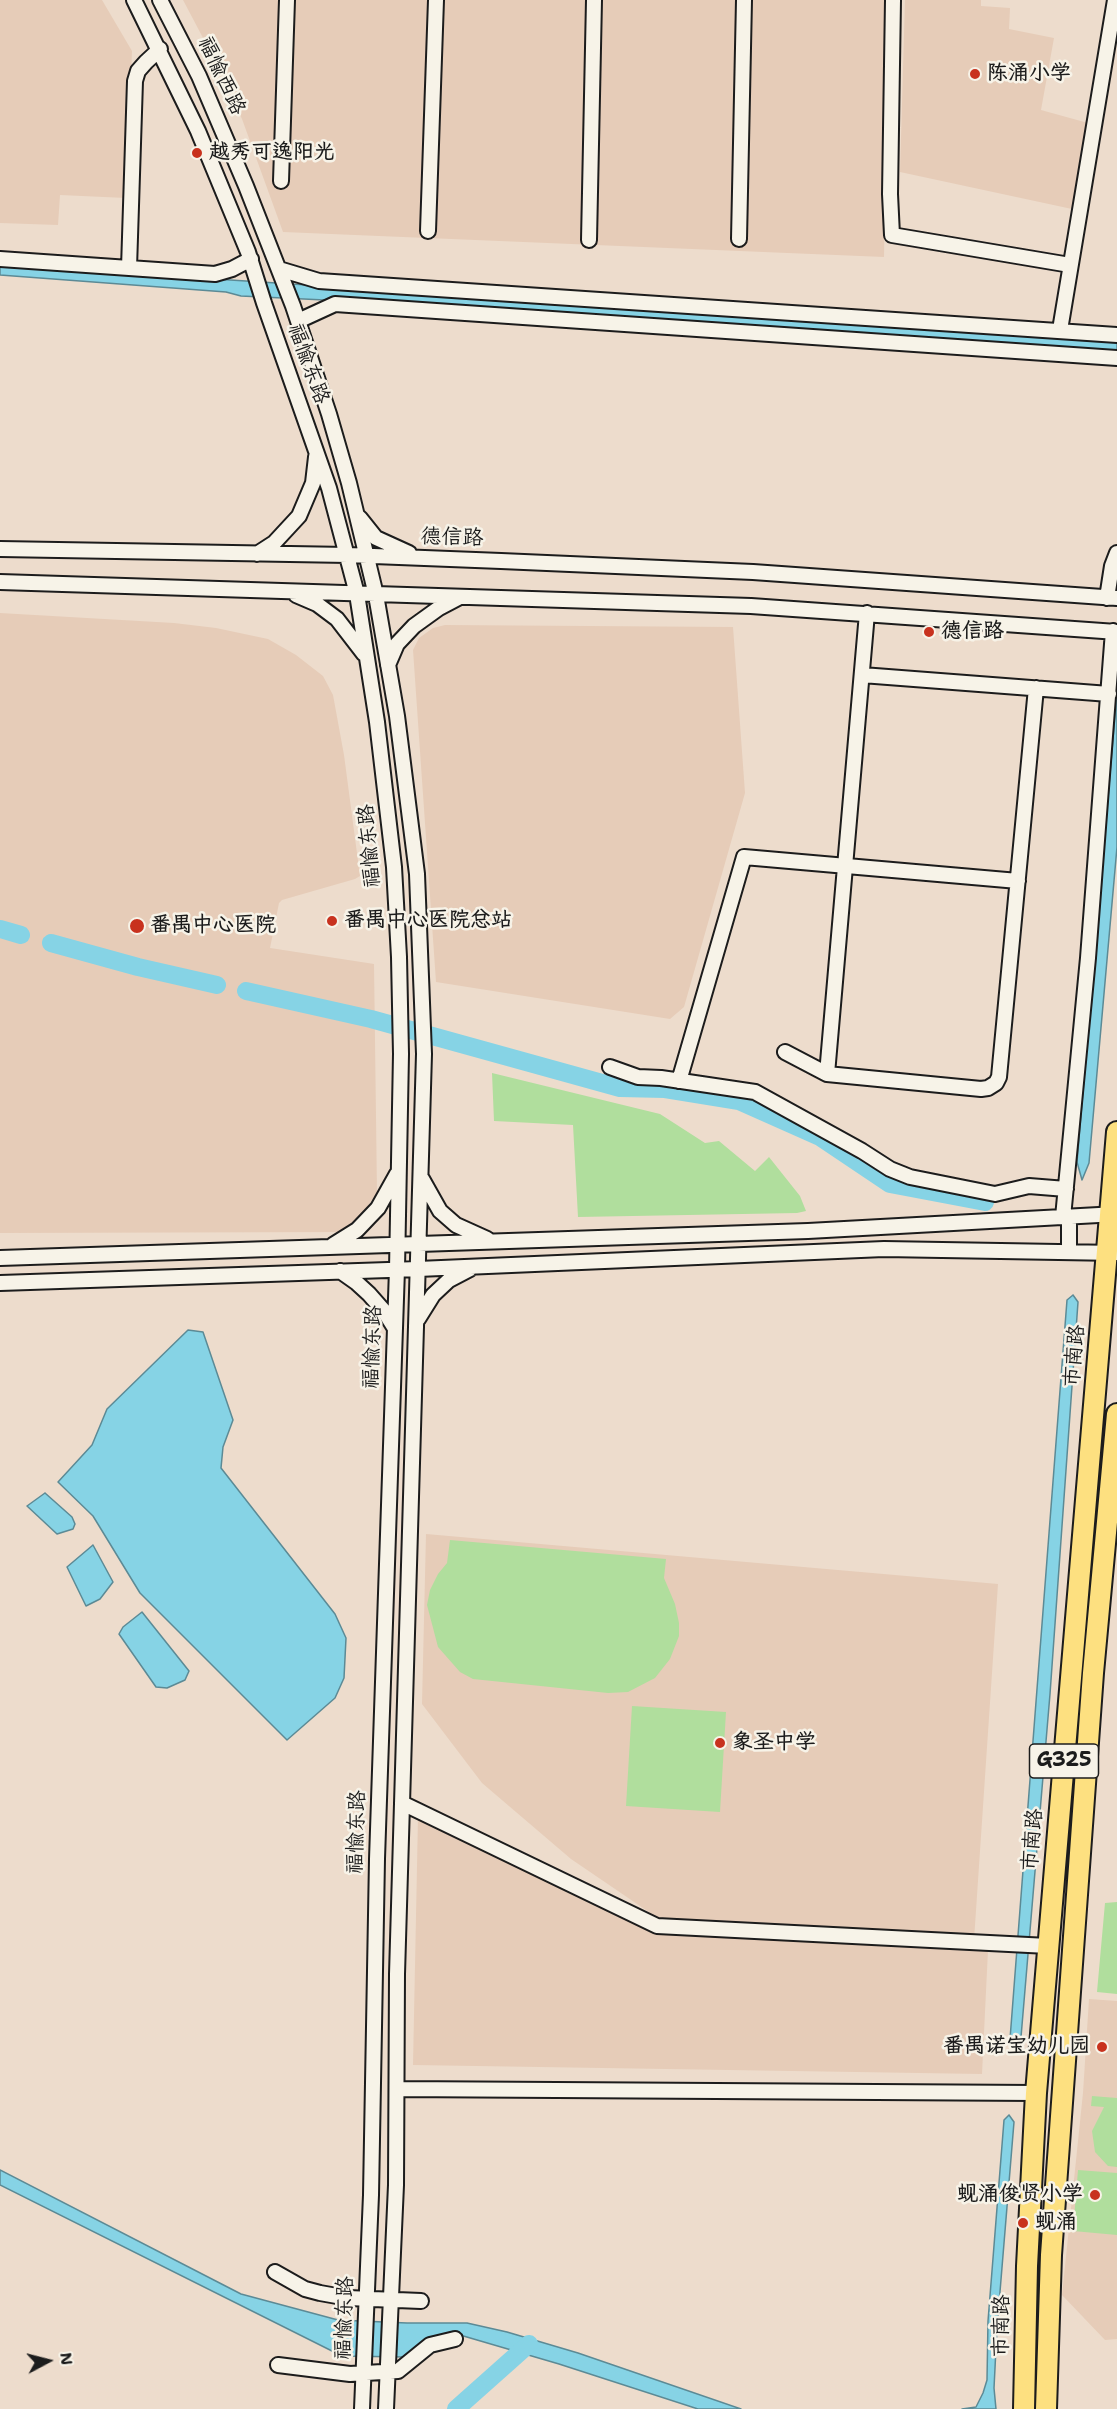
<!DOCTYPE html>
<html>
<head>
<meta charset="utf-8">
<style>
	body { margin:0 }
	#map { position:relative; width:1117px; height:2409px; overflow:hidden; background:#eddccc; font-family:"Shantell Sans",sans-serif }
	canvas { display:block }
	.north { position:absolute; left:18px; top:2331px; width:60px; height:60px; -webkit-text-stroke:4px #f7f3e8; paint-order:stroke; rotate:83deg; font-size:16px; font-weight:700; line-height:24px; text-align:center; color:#1c1c1c }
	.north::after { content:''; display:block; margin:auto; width:21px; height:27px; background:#1c1c1c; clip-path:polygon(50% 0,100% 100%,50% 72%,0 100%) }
</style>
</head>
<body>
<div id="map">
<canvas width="1117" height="2409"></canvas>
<div class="north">N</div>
</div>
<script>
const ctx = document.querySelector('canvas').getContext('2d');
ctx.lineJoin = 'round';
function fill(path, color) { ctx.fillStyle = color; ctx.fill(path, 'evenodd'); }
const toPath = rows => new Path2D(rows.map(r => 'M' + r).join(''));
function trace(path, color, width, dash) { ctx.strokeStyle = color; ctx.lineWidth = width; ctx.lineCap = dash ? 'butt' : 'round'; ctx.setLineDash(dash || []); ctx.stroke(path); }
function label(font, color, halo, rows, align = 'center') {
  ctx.font = font + ' "Shantell Sans","LXGW WenKai TC",sans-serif'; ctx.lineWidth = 5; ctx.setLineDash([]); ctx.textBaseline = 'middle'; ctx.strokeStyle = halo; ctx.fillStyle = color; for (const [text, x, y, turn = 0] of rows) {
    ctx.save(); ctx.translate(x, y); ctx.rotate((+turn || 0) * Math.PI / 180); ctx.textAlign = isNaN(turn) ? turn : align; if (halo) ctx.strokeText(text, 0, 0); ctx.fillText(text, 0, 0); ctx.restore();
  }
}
fill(toPath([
	[0,0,102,0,132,51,126,198,60,195,58,225,0,223],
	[183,0,888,0,884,257,283,232,242,119,211,53],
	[905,0,981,0,981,6,1010,8,1009,29,1054,38,1041,110,1088,123,1072,209,900,172],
	[0,613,174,623,216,628,268,639,296,655,323,676,333,695,344,755,360,876,355,879,282,900,279,903,270,948,374,964,377,1193,349,1232,0,1233],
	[445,625,733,627,745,793,684,1007,670,1019,436,982,413,650,419,638,433,628],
	[426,1534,998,1584,974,1940,665,1923,571,1859,482,1783,422,1704],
	[418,1817,659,1934,988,1950,982,2074,413,2065],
	[1089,1999,1117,2001,1117,2339,1105,2340,1062,2295,1083,2093]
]), '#e6ccb8');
fill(toPath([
	[492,1073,660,1114,705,1143,719,1141,755,1171,769,1157,800,1196,806,1211,797,1213,578,1217,573,1125,494,1121],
	[450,1540,666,1559,664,1578,675,1604,679,1623,679,1636,670,1659,655,1678,628,1692,608,1693,473,1679,460,1672,438,1647,427,1605,430,1590,438,1574,447,1563],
	[632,1706,726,1712,720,1812,626,1806],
	[1117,1902,1117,1994,1097,1992,1105,1903],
	[1092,2096,1117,2098,1117,2167,1108,2166,1095,2152,1092,2131,1104,2107,1091,2106],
	[1078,2170,1117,2173,1117,2235,1073,2231]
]), '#b0de9d');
const water = toPath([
	[0,265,645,307,1117,341,1117,354,450,306,241,296,226,292,0,275,0,265],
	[1117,692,1117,847,1089,1163,1082,1180,1077,1162,1117,692],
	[1073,1295,1078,1302,1050,1694,1021,2037,1014,2045,1010,2039,1067,1300,1073,1295],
	[188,1330,203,1332,233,1420,223,1447,221,1468,335,1614,346,1638,344,1678,335,1698,287,1740,140,1593,93,1516,58,1482,92,1445,107,1409,188,1330],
	[45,1493,72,1517,75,1524,73,1529,57,1534,27,1506,45,1493],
	[93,1545,113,1582,100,1599,86,1606,67,1567,93,1545],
	[142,1612,189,1671,185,1680,167,1688,156,1687,119,1634,123,1627,142,1612],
	[1009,2115,1014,2122,997,2328,994,2388,996,2409,962,2409,976,2407,983,2393,987,2380,988,2321,1004,2120,1009,2115],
	[0,2170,241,2294,338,2320,407,2323,467,2323,507,2332,578,2353,741,2409,698,2409,559,2364,460,2335,432,2340,404,2357,342,2356,0,2185,0,2170]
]);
fill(water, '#86d3e5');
trace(water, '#5c8a95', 1.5);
trace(toPath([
	[0,929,21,935],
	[51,943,138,967,217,985],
	[246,991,371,1019,620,1088,665,1089,739,1101,820,1137,890,1184,985,1202],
	[456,2409,529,2344]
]), '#86d3e5', 18);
const minor = toPath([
	[134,0,198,131,248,252,264,303,329,488,357,594,377,722,394,867,399,957,401,1054,397,1269,377,1859,371,2195,362,2409],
	[160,0,199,76,246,186,293,306,329,414,349,483,376,595,397,716,417,874,424,1054,397,1974,396,2185,386,2409],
	[893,0,890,194,892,235,1070,265],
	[281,181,287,0],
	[428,231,436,0],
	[739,239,744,0],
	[589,240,594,0],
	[0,259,215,274,232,269,251,259],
	[129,268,135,81,138,71,146,62,160,49],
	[279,269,319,281,1117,335],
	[298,321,335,304,1117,358],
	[1060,330,1115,0],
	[360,518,376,538,409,553],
	[0,549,348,555,501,561,753,572,1117,598],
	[257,554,274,543,299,516,313,483,316,457],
	[0,582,751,606,1117,632],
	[296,595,317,604,337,619,364,654],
	[1107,598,1112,566,1117,553],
	[388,665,397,644,414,626,439,608,458,598],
	[862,675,1109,694],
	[785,1052,827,1074,981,1089,988,1088,996,1083,999,1077,1036,688],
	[610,1067,638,1077,661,1078,755,1092,862,1151,890,1169,910,1177,995,1194,1029,1186,1066,1189],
	[827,1074,867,613],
	[679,1081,744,857,1018,881],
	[422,1179,440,1211,456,1225,487,1239],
	[1063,1217,1088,958,1113,631],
	[333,1245,357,1230,378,1208,397,1174],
	[1069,1252,1069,1217],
	[0,1258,808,1231,1117,1214],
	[340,1271,357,1283,369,1294,384,1311,394,1327],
	[0,1283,418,1269,884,1249,1117,1253],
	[418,1319,433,1295,449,1280,470,1269],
	[402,1803,657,1926,1048,1946],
	[397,2089,1036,2093],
	[275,2272,305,2289,320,2293,348,2298,421,2301],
	[278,2365,350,2374,398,2371,430,2345,455,2339]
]);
const highway = toPath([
	[1024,2409,1027,2266,1036,2093,1117,1132],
	[1046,2409,1051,2255,1093,1673,1117,1414]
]);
trace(minor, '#1c1c1c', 18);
trace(highway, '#1c1c1c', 24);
trace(minor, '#f7f3e8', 14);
trace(highway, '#fde080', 20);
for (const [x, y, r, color] of [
	[975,74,6,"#c8321e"],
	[197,153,6,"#c8321e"],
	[929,632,6,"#c8321e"],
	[332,921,6,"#c8321e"],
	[137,926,8,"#c8321e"],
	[720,1743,6,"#c8321e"],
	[1102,2047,6,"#c8321e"],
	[1095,2195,6,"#c8321e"],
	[1023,2223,6,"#c8321e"]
]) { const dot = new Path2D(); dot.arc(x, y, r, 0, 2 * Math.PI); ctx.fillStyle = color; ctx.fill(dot); trace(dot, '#f7f3e8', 2); }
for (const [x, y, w] of [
	[1064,1761,69]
]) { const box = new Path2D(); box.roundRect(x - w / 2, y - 17, w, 34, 4.5); ctx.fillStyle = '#f7f3e8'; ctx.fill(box); trace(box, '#1c1c1c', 1.5); }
label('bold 20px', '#1c1c1c', null, [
	["G325",1064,1761]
]);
label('bold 21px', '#1c1c1c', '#f7f3e8', [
	["陈涌小学",987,74],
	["越秀可逸阳光",209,153],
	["德信路",941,632],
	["番禺中心医院总站",344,921],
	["番禺中心医院",150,926],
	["象圣中学",732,1743],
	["番禺诺宝幼儿园",1090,2047,"right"],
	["蚬涌俊贤小学",1083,2195,"right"],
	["蚬涌",1035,2223]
], 'left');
label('21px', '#1c1c1c', '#f7f3e8', [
	["福愉西路",221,76,65],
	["福愉东路",308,364,70],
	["德信路",452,538,2],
	["福愉东路",370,846,-95],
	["福愉东路",373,1347,-88],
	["市南路",1075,1356,-85],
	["福愉东路",357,1832,-88],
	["市南路",1033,1840,-85],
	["福愉东路",345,2318,-88],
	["市南路",1002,2326,-89]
]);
</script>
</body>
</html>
